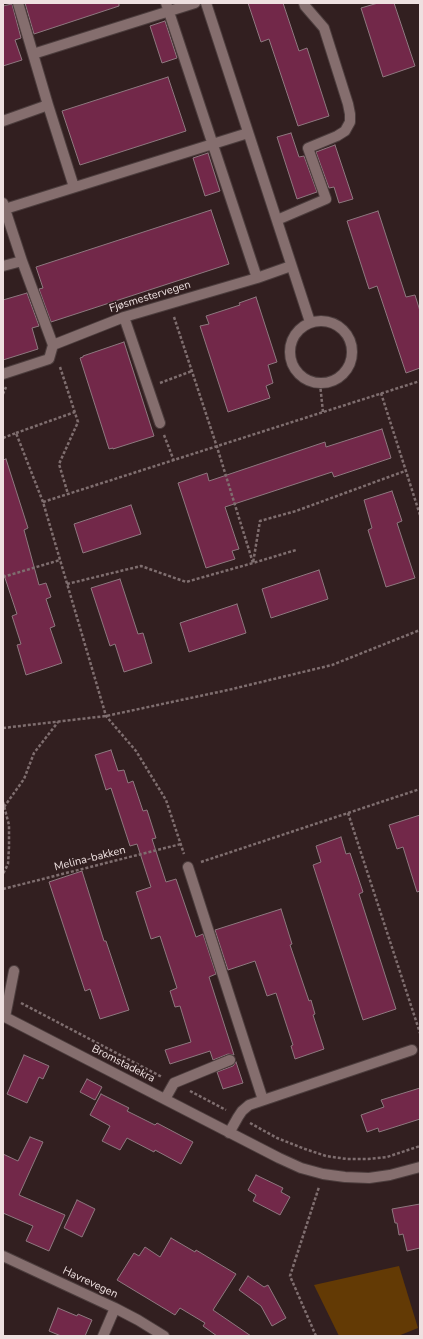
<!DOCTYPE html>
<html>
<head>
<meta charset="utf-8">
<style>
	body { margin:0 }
	#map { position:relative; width:423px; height:1339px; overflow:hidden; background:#321f20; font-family:"Nunito Sans",sans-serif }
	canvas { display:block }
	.frame { position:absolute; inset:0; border:4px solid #eee0e0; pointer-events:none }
</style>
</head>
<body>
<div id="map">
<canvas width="423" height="1339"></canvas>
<div class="frame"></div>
</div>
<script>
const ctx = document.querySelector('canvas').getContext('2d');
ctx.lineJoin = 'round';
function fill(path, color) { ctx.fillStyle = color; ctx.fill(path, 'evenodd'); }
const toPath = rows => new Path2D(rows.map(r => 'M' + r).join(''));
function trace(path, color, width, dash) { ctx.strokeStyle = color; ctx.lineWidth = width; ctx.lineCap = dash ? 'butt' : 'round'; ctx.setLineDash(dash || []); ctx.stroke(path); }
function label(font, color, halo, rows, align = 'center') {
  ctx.font = font + ' "Nunito Sans",sans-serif'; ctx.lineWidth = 3.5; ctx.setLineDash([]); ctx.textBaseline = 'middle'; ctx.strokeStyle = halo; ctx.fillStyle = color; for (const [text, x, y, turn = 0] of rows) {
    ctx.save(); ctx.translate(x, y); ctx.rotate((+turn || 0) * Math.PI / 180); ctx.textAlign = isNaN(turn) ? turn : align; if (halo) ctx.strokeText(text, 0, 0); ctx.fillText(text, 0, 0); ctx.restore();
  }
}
fill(toPath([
	[399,1266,418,1328,398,1336,339,1336,314,1285]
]), '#633a05');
const building = toPath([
	[25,3,119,3,119,6,34,34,25,3],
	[248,3,283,3,299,51,307,48,329,116,298,126,269,39,261,42,248,3],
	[378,3,394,3,415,66,383,77,361,8,378,3],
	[12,4,21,38,15,40,22,60,3,66,3,6,12,4],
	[165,21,177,58,162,63,150,26,165,21],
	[168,77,186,131,80,165,62,111,168,77],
	[291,133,299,157,304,156,317,192,297,199,277,137,291,133],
	[335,145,353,199,339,203,334,187,329,188,316,152,335,145],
	[208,153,220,191,205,196,193,158,208,153],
	[211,210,229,264,51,322,39,289,43,288,36,267,211,210],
	[378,211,406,297,415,295,420,311,420,368,406,373,377,286,369,289,347,221,378,211],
	[27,293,39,326,32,328,38,349,3,360,3,300,27,293],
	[256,297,277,362,268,365,273,383,266,386,270,398,228,412,200,326,209,324,206,316,240,305,239,303,256,297],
	[124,342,154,436,113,449,113,448,109,449,80,358,83,357,83,356,124,342],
	[382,429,391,458,334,477,332,472,225,507,239,549,232,551,235,559,206,568,178,483,207,473,209,481,325,442,326,447,382,429],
	[6,459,28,528,24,530,39,585,46,583,51,597,46,599,55,626,50,628,62,663,26,675,17,645,21,644,12,616,17,614,3,572,3,460,6,459],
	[392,491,402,521,397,523,415,578,386,587,368,530,372,528,364,500,392,491],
	[131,505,141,534,83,553,74,524,131,505],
	[319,570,328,599,271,618,262,589,319,570],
	[120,579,138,634,143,633,152,663,124,672,115,644,110,646,91,588,120,579],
	[237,604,246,633,189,652,180,623,237,604],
	[111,750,118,771,124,770,128,783,133,781,143,811,147,810,156,838,152,839,166,882,176,879,196,937,203,934,216,974,209,977,234,1055,228,1054,213,1060,210,1051,170,1064,165,1050,191,1042,180,1006,175,1007,170,991,177,988,160,936,151,939,136,892,151,887,137,844,130,846,111,788,106,790,95,755,111,750],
	[420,815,420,891,417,892,403,847,397,849,389,825,420,815],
	[341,837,346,854,350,853,363,892,359,894,396,1009,363,1020,313,865,321,862,316,846,341,837],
	[82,871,104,941,106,941,129,1010,100,1019,90,989,85,991,49,882,82,871],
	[281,909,292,944,290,945,309,1001,311,1000,315,1014,313,1015,324,1049,295,1059,291,1046,293,1045,276,993,267,996,255,961,228,970,215,930,281,909],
	[24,1055,49,1066,43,1079,39,1077,27,1103,7,1094,24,1055],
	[236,1062,243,1083,223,1089,217,1072,233,1066,236,1062],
	[87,1079,102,1087,95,1100,80,1092,87,1079],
	[420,1088,420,1119,379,1132,378,1128,367,1132,361,1115,384,1107,381,1100,420,1088],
	[101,1094,129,1108,127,1111,155,1125,157,1123,193,1142,181,1164,155,1150,154,1152,127,1138,120,1150,102,1141,110,1126,90,1115,101,1094],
	[30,1137,43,1142,19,1195,65,1215,49,1251,26,1241,33,1226,3,1213,3,1154,18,1161,30,1137],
	[256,1175,283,1188,281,1192,290,1197,280,1215,253,1201,256,1195,248,1190,256,1175],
	[77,1200,95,1209,82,1237,64,1228,77,1200],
	[420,1204,420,1248,407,1251,403,1234,399,1235,397,1223,395,1223,392,1209,420,1204],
	[171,1238,195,1252,196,1250,236,1274,213,1310,251,1336,217,1336,203,1326,205,1323,180,1308,175,1315,117,1280,134,1253,139,1256,145,1247,160,1257,171,1238],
	[248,1276,264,1287,268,1285,286,1318,272,1326,261,1306,239,1290,248,1276],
	[58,1308,77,1316,78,1314,92,1320,85,1336,61,1336,49,1331,58,1308]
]);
fill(building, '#722849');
trace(building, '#8e787f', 1);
const minor = toPath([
	[18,3,48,105,74,187],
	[166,3,257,278],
	[206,3,310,322],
	[33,54,195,3],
	[3,121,48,105],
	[3,203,22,261],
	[5,209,248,133],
	[277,220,326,199,308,148,337,136,345,131,350,122,350,114,348,104,324,28,305,6,304,3],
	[3,266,22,261,53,345,49,359,3,374],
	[124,317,160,423],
	'290 352a31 31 0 1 1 62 0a31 31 0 1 1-62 0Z',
	[53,345,124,317,257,278,291,266],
	[188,867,263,1100],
	[3,1016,279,1158,301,1168,323,1174,345,1177,369,1178,390,1175,420,1167],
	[5,1017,14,971],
	[165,1099,174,1083,230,1060],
	[229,1133,238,1117,242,1111,249,1105,412,1050],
	[3,1256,115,1308,138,1320,164,1336],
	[103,1336,115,1308]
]);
trace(minor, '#4c3d3d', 12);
trace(toPath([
	[174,317,217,447,253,563,296,550],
	[60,367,78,422,59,464,68,494],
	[160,383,192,371],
	[320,384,323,412],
	[381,393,420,515],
	[3,394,6,387],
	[16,433,75,412],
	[164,435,174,461],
	[3,438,16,433,43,502,106,716,136,751,166,800,184,854],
	[43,502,420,381],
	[3,577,60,560],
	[67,584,141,566,186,582,253,563,260,521,296,511,405,471],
	[3,728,106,716,228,690,332,665,420,630],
	[3,802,9,825,9,847,8,864,3,874],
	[4,807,24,779,34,753,58,722],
	[348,813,420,1033],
	[201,862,420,789],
	[3,889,181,844],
	[21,1003,162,1077],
	[190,1091,226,1110],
	[250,1123,277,1138,305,1149,326,1156,347,1159,368,1159,387,1157,420,1146],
	[316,1336,290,1276,319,1187]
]), '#7f6e6f', 2.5, [3, 2]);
trace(minor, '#856e6e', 10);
label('11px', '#eee0e0', '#321f20', [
	["Fjøsmestervegen",150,297,-17],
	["Melina-bakken",90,859,-14],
	["Bromstadekra",123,1064,27],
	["Havrevegen",90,1283,25]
]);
</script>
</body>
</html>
